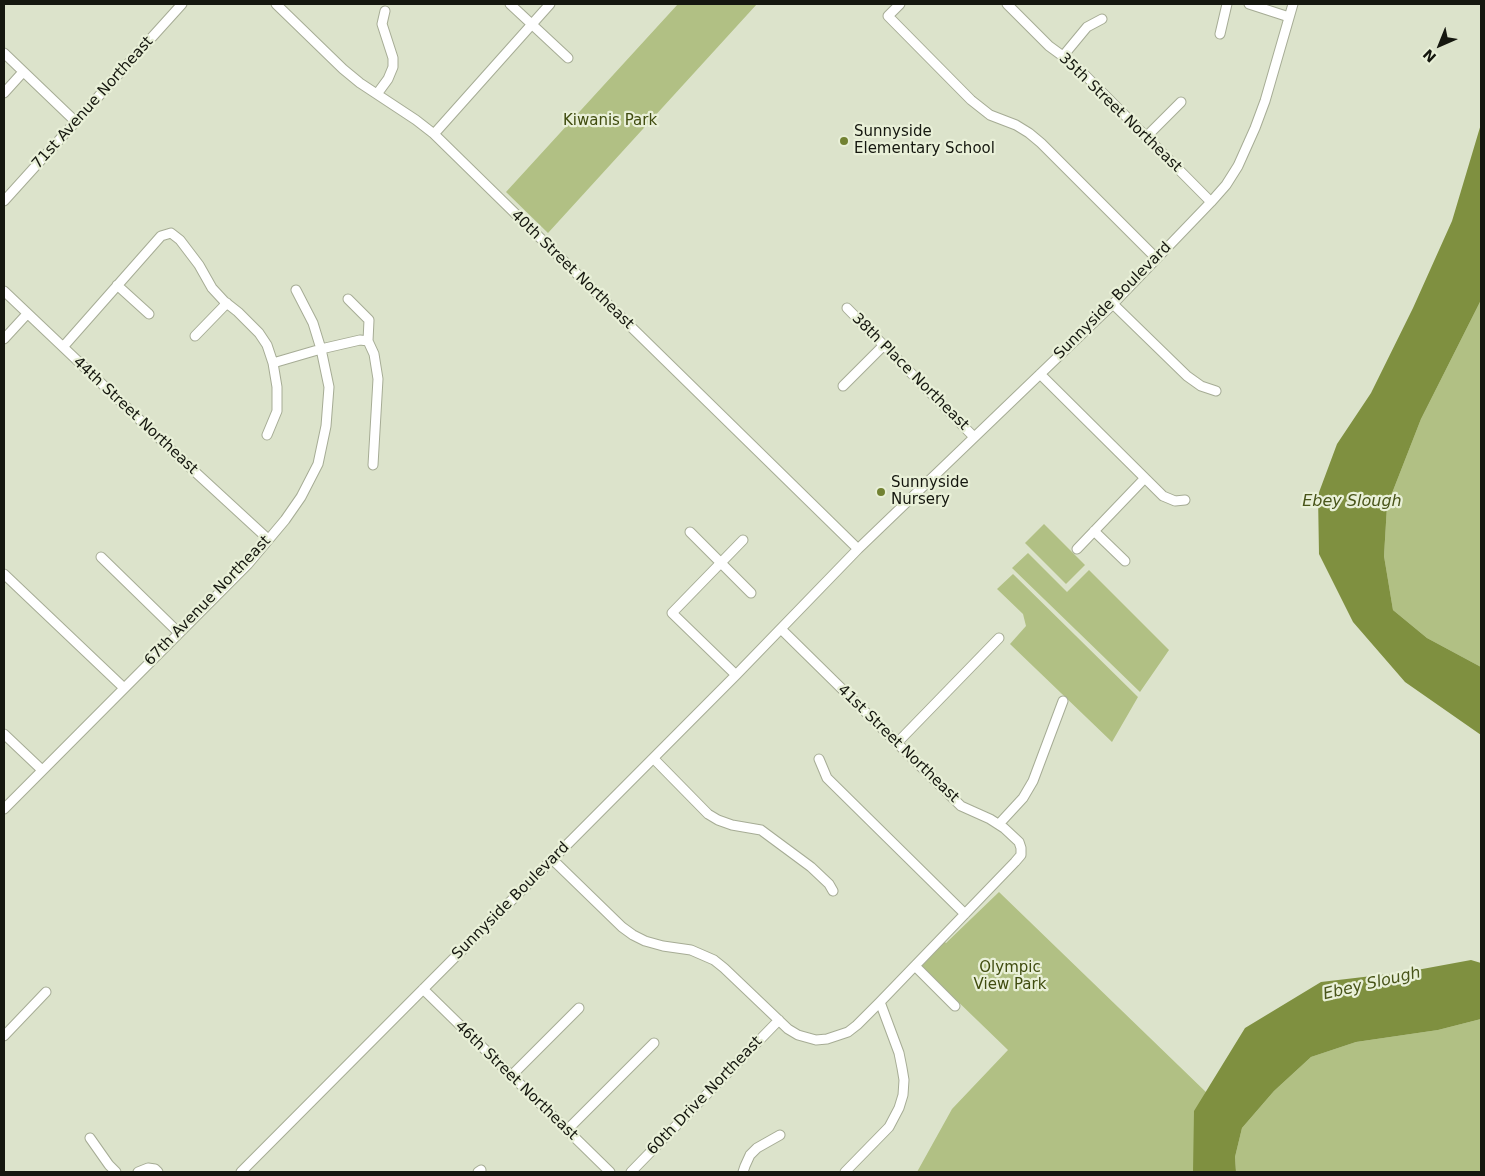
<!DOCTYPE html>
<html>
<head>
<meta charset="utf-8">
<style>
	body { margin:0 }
	#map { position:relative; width:1485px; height:1176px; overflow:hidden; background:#dce3cb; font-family:"DejaVu Sans",sans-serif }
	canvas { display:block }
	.frame { position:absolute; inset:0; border:5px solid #15170f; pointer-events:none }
	.north { position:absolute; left:1415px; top:20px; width:50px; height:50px; -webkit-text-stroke:4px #e9f0d8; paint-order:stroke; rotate:224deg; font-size:14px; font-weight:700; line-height:20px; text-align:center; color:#15170f }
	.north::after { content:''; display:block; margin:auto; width:18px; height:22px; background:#15170f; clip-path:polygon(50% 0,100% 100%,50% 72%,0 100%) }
</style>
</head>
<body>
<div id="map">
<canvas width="1485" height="1176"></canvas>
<div class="frame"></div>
<div class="north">N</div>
</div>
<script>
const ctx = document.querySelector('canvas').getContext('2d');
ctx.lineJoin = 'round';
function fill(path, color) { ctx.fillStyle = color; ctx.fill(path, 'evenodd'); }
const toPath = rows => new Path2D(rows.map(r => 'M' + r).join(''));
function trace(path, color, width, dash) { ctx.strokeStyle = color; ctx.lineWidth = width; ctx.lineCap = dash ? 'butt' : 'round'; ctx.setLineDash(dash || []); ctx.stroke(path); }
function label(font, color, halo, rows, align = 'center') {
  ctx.font = font + ' "DejaVu Sans",sans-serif'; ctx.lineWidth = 4.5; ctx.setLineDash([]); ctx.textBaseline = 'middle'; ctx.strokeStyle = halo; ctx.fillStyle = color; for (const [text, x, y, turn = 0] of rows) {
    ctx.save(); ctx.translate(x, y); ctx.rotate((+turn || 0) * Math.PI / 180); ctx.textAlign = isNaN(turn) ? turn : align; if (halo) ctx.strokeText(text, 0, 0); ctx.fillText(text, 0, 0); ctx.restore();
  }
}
fill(toPath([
	[678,4,757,4,548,233,506,192],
	[1481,300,1481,667,1427,638,1393,610,1384,556,1387,506,1421,419],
	[1044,524,1085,565,1066,584,1025,543],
	[1028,553,1067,592,1089,570,1169,650,1140,692,1012,568],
	[1013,574,1138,697,1112,742,1010,644,1026,626,1023,614,997,589],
	[999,892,1208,1094,1194,1172,917,1172,952,1109,1008,1050,917,962,940,938,946,943],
	[1481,1019,1481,1172,1236,1172,1235,1157,1242,1128,1274,1091,1311,1057,1356,1042,1438,1030]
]), '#b1c084');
fill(toPath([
	[1481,124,1481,300,1421,419,1387,506,1384,556,1393,610,1427,638,1481,667,1481,735,1405,682,1353,622,1319,554,1318,495,1337,444,1371,393,1413,308,1452,221],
	[1471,960,1481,963,1481,1019,1438,1030,1356,1042,1311,1057,1274,1091,1242,1128,1235,1157,1236,1172,1193,1172,1194,1111,1245,1028,1321,982,1406,972]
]), '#7f9040');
const minor = toPath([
	[276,4,343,69,360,83,416,120,434,134,858,549],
	[510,4,568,58],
	[900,4,888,16,971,100,990,115,1016,125,1029,133,1041,143,1156,258],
	[1007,4,1049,46,1075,65,1211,202],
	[1249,4,1289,17],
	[1220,34,1227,4],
	[4,53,76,122],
	[1063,56,1087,27,1102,19],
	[4,93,23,72],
	[377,94,388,79,393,67,393,58,382,24,385,11],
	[434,134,550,4],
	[1146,137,1181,102],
	[4,201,182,4],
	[117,285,149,314],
	[4,291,180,458,268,539],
	[348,299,369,320,368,341],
	[1113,304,1187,376,1201,386,1216,391],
	[847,308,974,437],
	[195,336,227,303],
	[4,339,27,314],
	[63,347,161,236,171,233,180,240,199,265,212,288,224,301,238,312,259,333,267,345,273,363,277,387,277,411,267,435],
	[273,363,321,349,360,340,368,341,374,354,378,379,373,465],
	[1040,374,1163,496,1175,501,1185,500],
	[843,386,883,346],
	[1094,531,1125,561],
	[690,532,751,593],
	[1077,549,1145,478],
	[101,557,179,633],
	[4,574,124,688],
	[736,675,672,613,743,540],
	[4,734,42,770],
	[897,743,999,638],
	[654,759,708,814,718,820,732,825,761,830,811,867,829,884,833,891],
	[819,759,827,778,965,914],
	[4,809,248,564,285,520,301,497,318,464,326,426,329,387,321,349,313,323,296,290],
	[999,824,1023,798,1033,781,1063,701],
	[553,860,622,927,633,935,645,941,663,946,691,950,714,960,724,968,788,1029,798,1035,816,1040,827,1039,848,1032,857,1025,880,1002,1015,862,1021,855,1021,848,1019,842,1004,828,990,819,961,806,781,629],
	[915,966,955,1006],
	[423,989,610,1172],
	[4,1036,46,992],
	[511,1076,579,1008],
	[567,1130,654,1043],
	[90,1138,109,1165,116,1172],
	[138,1172,148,1168,155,1169,158,1172],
	[241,1172,736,675,858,549,1113,304,1211,202,1226,185,1238,166,1255,128,1265,101,1293,4],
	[478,1172,481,1170],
	[631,1172,779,1020],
	[743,1172,745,1166,750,1155,757,1148,780,1135],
	[845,1172,889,1127,899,1108,903,1095,904,1080,902,1068,899,1053,880,1002]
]);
trace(minor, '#a6ac95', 11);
trace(minor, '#fff', 9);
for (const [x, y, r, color] of [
	[844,141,5,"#728232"],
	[881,492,5,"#728232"]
]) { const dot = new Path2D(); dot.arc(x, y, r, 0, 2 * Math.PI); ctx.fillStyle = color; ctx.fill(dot); trace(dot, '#e9f0d8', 2); }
label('15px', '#15170f', '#e9f0d8', [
	["71st Avenue Northeast",93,103,-48],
	["35th Street Northeast",1120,113,44],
	["40th Street Northeast",572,270,44],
	["Sunnyside Boulevard",1113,301,-45],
	["38th Place Northeast",910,372,45],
	["44th Street Northeast",135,416,43],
	["67th Avenue Northeast",208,601,-46],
	["41st Street Northeast",898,744,44],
	["Sunnyside Boulevard",511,901,-45],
	["46th Street Northeast",516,1081,44],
	["60th Drive Northeast",705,1096,-46]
]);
label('15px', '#404c0f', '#e9f0d8', [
	["Kiwanis Park",610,121],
	["Olympic",1010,968],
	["View Park",1010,985]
]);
label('15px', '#15170f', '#e9f0d8', [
	["Sunnyside",854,132],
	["Elementary School",854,149],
	["Sunnyside",891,483],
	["Nursery",891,500]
], 'left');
label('italic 16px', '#49551a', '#e9f0d8', [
	["Ebey Slough",1352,502],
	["Ebey Slough",1372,984,-13]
]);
</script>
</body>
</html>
